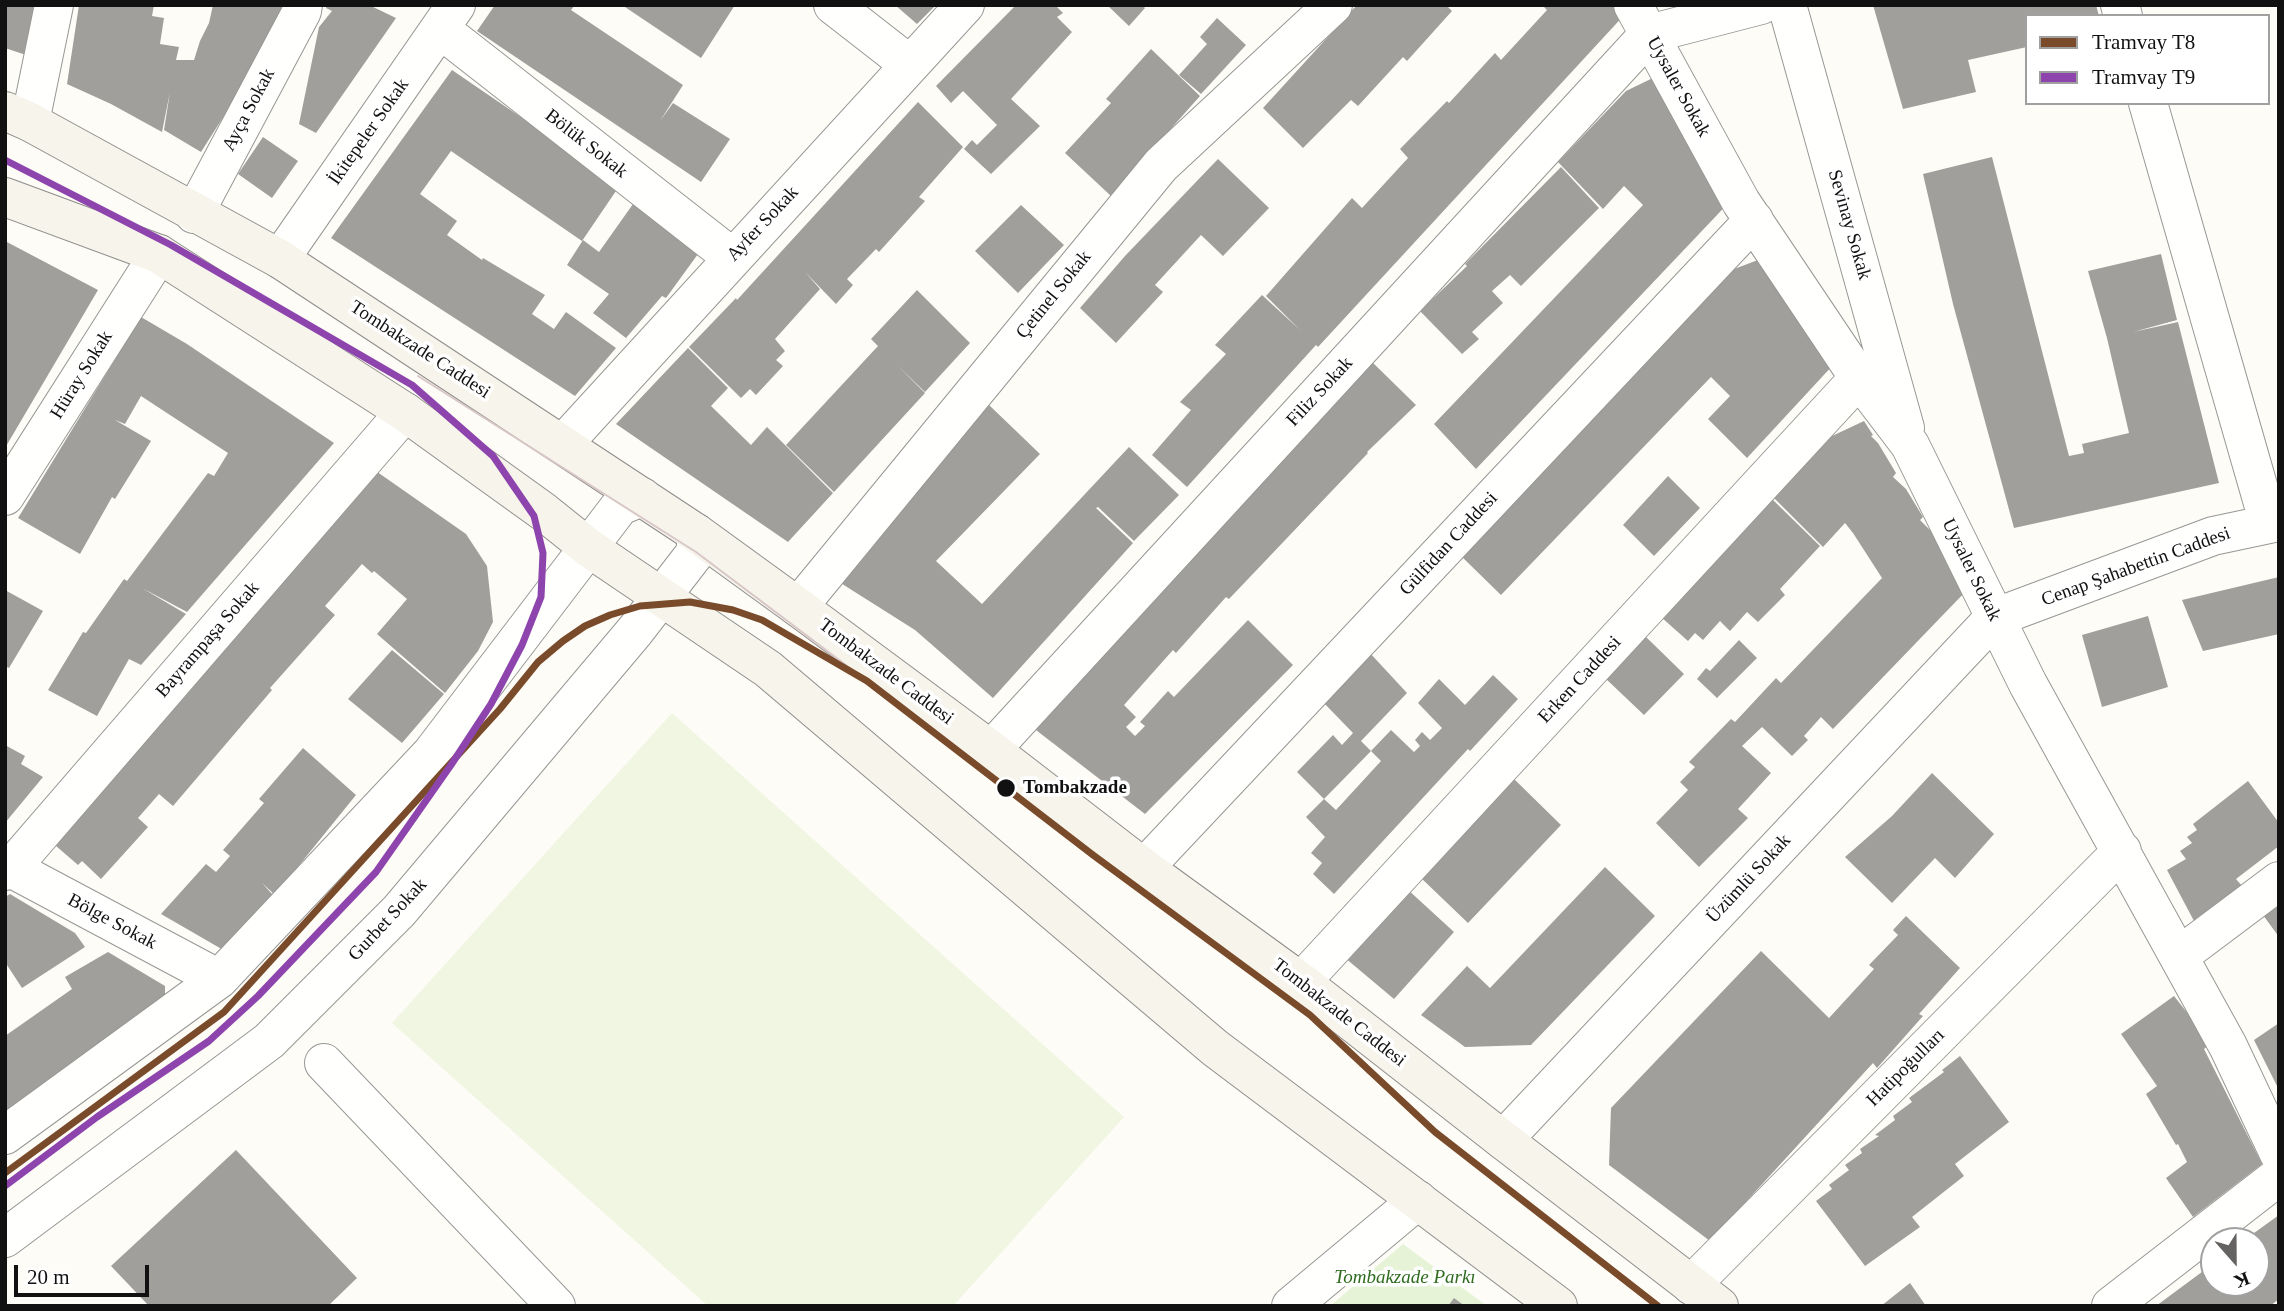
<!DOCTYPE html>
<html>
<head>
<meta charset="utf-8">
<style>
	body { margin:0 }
	#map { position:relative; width:2284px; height:1311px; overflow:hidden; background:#fdfcf7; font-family:Georgia,serif }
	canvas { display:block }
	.frame { position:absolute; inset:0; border:7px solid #111; pointer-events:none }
	.legend { position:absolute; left:2025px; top:14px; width:245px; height:91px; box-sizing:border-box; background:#fff; border:2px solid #a0a0a0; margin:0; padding:9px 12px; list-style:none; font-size:21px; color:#111 }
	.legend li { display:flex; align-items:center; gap:14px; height:35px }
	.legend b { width:35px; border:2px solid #a0a0a0 }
	.north { position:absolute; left:2200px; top:1227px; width:70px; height:70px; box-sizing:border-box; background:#fff; border:2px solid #a0a0a0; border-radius:50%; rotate:159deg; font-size:19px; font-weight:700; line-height:28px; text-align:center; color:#111 }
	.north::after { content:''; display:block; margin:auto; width:24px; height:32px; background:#646362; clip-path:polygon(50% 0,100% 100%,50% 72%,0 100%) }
	.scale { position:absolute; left:14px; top:1265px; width:135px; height:32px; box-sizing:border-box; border:4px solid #111; border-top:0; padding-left:9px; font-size:21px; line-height:24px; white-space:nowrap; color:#111; -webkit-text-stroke:5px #fff; paint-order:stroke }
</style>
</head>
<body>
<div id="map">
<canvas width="2284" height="1311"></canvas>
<div class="frame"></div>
<ul class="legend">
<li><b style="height:9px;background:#7a4b2a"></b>Tramvay T8</li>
<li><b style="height:9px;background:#8e44ad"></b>Tramvay T9</li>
</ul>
<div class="north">K</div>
<div class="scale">20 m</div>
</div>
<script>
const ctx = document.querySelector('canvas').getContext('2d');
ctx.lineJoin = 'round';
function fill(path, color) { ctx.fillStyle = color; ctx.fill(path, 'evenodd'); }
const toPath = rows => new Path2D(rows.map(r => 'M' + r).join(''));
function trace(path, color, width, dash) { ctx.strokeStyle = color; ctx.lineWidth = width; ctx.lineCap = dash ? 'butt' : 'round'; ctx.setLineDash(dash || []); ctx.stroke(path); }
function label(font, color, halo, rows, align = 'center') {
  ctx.font = font + ' Georgia,serif'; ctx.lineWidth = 7; ctx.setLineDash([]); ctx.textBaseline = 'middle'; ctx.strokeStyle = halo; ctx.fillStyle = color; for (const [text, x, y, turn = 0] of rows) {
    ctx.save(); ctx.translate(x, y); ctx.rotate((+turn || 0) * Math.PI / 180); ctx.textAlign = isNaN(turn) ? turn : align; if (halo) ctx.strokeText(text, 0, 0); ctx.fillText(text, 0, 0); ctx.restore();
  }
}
fill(toPath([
	[1403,1244,1487,1306,1330,1306]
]), '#e7f3d7');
fill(toPath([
	[672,713,1124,1117,953,1306,708,1306,392,1023]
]), '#f0f6e1');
fill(toPath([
	[5,5,34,5,26,55,5,48],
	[79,5,154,5,152,16,164,18,160,44,179,47,176,60,194,60,200,41,209,23,213,5,282,5,276,34,201,152,164,130,170,92,162,132,111,104,67,84],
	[327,5,369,5,396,18,316,133,299,124,319,27,332,11,326,8],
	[495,5,575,5,571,10,683,85,660,121,673,103,730,139,701,182,477,31],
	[622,5,735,5,701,58],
	[895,5,936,5,917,24],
	[1016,5,1055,5,1063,13,1057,17,1072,32,1011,99,1040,126,991,174,964,149,972,140,977,145,997,125,963,91,951,103,936,86],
	[1107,5,1142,5,1145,8,1129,26],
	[1357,5,1446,5,1452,11,1407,61,1403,57,1358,106,1351,100,1303,148,1263,108],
	[1542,5,1624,5,1627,12,1318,347,1316,345,1187,487,1152,455,1191,410,1180,402,1226,354,1215,345,1262,295,1300,330,1266,296,1352,198,1362,208,1408,158,1400,149,1447,101,1449,103,1495,53,1501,60,1547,10],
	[1873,5,2096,5,2099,16,2027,16,2027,47,1968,60,1976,92,1903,109],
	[1217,18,1246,45,1201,94,1179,75,1207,44,1200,37],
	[1151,49,1200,96,1111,196,1065,153,1111,103,1106,99],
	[452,70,620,185,582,241,451,151,420,194,457,221,447,235,482,260,483,258,545,295,532,314,554,329,566,312,616,348,575,396,331,238],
	[1659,75,1736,195,1476,469,1434,424,1643,205,1624,186,1603,209,1558,162,1626,91],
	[918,102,963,147,919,197,925,201,879,252,876,249,847,279,853,285,836,304,805,272,820,289,775,339,785,351,776,360,783,366,756,395,750,389,741,398,689,347,736,298,737,300],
	[263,137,298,161,272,198,238,174],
	[1992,157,2069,456,2084,453,2082,444,2129,433,2107,338,2088,271,2161,254,2177,320,2133,332,2178,322,2219,483,2014,528,1953,304,1923,174],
	[1218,159,1269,208,1223,256,1201,235,1155,285,1163,292,1116,343,1080,308,1125,256],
	[1561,167,1599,208,1521,286,1510,275,1492,291,1503,303,1472,332,1479,339,1462,354,1420,311,1467,266,1465,264],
	[638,197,706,243,666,298,662,296,626,338,593,313,609,294,567,265,583,240,599,252],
	[1021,205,1064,245,1018,293,975,251],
	[5,241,98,290,5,448,6,318],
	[1771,255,1834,364,1747,458,1708,419,1730,396,1711,377,1501,595,1459,554,1729,271],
	[917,290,970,343,925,392,898,366,925,393,834,492,786,445,878,346,871,339],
	[141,317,187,344,334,443,187,612,142,588,186,614,141,665,129,659,97,716,48,690,83,632,86,633,124,579,127,581,208,473,214,476,228,453,141,396,125,424,115,420,151,441,115,499,112,497,80,554,18,518],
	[688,348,728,388,711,406,751,445,767,427,833,493,788,542,616,424],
	[1370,360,1416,405,1367,452,1368,453,1229,599,1226,597,1176,653,1173,650,1124,705,1136,717,1126,727,1135,736,1145,726,1140,722,1168,691,1174,697,1248,620,1293,665,1145,814,1032,727],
	[989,405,1040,454,936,561,982,604,1129,447,1179,495,1134,541,1098,507,1096,508,1133,543,993,698,915,630,828,575],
	[1864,421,1873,435,1871,436,1878,443,1896,473,1893,477,1906,489,1923,517,1920,520,1933,533,1968,589,1833,729,1821,717,1804,736,1808,740,1792,756,1762,727,1742,746,1771,773,1738,809,1748,818,1699,867,1656,823,1688,790,1680,782,1695,767,1689,762,1731,719,1735,722,1776,678,1781,683,1882,578,1853,533,1845,523,1823,547,1774,498,1830,437],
	[373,469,466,534,487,566,493,622,478,651,445,693,377,634,407,599,374,571,372,573,362,564,325,606,335,615,270,688,272,690,173,806,159,794,138,818,148,827,101,879,82,861,78,865,48,839],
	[1668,476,1700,508,1654,556,1623,525],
	[1772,499,1820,546,1780,589,1785,595,1758,622,1747,612,1730,631,1720,621,1703,640,1695,633,1688,641,1661,617],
	[2279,577,2279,634,2203,651,2182,600],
	[5,590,43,611,9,668,5,666],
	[2148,616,2168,687,2102,707,2082,635],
	[1645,636,1684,674,1644,715,1604,677],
	[1739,640,1757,658,1717,698,1697,679,1706,668,1710,671],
	[392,650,444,694,402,743,348,699],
	[1369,652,1407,693,1361,741,1371,751,1391,730,1414,752,1420,746,1415,740,1422,732,1430,740,1442,728,1418,703,1439,679,1465,705,1493,675,1518,699,1470,751,1468,749,1334,894,1313,874,1322,863,1311,853,1325,837,1306,817,1324,799,1336,810,1381,761,1371,751,1324,799,1297,772,1333,735,1342,745,1353,733,1321,700],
	[5,745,25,756,21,764,43,777,5,823],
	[303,748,356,795,275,895,262,883,273,895,225,951,161,914,206,864,216,872,230,856,223,850,264,803,259,799],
	[1932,773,1994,834,1955,878,1935,858,1892,903,1845,857,1892,816],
	[1512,777,1561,825,1468,923,1420,877],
	[2248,781,2279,823,2279,846,2236,879,2242,886,2194,921,2167,870,2186,859,2180,851,2192,843,2187,837,2197,830,2193,824],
	[1605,867,1655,916,1531,1045,1465,1047,1421,1015,1467,966,1490,988],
	[1406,888,1454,932,1394,999,1344,957],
	[10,894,75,933,85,947,22,988,5,962,5,897],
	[2279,903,2279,937,2263,915],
	[1906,916,1960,968,1919,1014,1923,1016,1877,1068,1873,1063,1710,1241,1609,1165,1611,1108,1761,951,1829,1018,1874,969,1869,965,1898,935,1893,930],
	[108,952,165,986,165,1004,5,1118,5,1036,72,989,65,977],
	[2174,996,2211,1043,2204,1049,2262,1164,2193,1217,2166,1178,2187,1162,2178,1144,2176,1145,2146,1094,2157,1086,2121,1034],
	[2279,1023,2279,1090,2254,1040],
	[1960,1056,2009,1122,1955,1164,1964,1176,1912,1217,1920,1227,1865,1266,1816,1201,1832,1189,1829,1185,1849,1170,1845,1165,1862,1153,1860,1149,1879,1136,1875,1135,1895,1120,1893,1116,1912,1102,1909,1098,1944,1072,1942,1070],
	[236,1150,357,1278,328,1306,149,1306,111,1266],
	[2279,1215,2279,1299,2270,1306,2156,1306,2214,1263,2214,1283,2256,1283,2256,1241,2243,1241],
	[1910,1283,1926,1306,1881,1306],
	[1454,1298,1465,1306,1448,1306]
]), '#a19f9c');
const street = toPath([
	[833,5,910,65],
	[1633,5,1741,202,1859,378,1910,445,2028,684,2228,1046,2279,1154],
	[1787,5,1905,428],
	[2120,5,2123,16],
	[440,29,733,258],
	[1649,34,1761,5],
	[2148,103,2269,524],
	[30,122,54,5],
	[194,214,302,11,303,5],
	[280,259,456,5],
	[563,444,965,5],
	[5,496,159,254],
	[798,607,1161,165,1333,5],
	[991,750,1649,34],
	[5,865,219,979],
	[1144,868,1754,220],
	[5,871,11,868,405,412],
	[2179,956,2279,881],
	[1301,982,1859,378],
	[324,1063,556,1306],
	[5,1135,219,979,431,754,620,506,642,497],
	[1503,1140,1994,618,2213,536,2279,522],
	[5,1238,269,1041,399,911,635,631,696,552,696,533],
	[1691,1285,2122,851],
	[1291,1306,1418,1200],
	[2111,1306,2279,1176]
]);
const secondary = toPath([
	[5,111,30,122,280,259,696,533,798,607,991,750,1144,868,1301,982,1503,1140,1719,1306],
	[5,197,159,254,405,412,544,512,589,548,768,669,1215,1048,1558,1306]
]);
trace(street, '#979795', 40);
trace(secondary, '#8e8d8b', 40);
trace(street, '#fffffe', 38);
trace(secondary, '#f6f4eb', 38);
trace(toPath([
	[418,376,696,552,867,681]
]), '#d9c6c7', 2);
trace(toPath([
	[5,1173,224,1012,500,709,538,662,563,641,585,626,610,615,640,606,690,602,733,610,762,620,867,681,1093,855,1310,1015,1435,1132,1658,1306]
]), '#7a4b2a', 7);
trace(toPath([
	[5,160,171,245,412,385,493,456,534,516,543,553,541,597,522,645,491,704,451,765,376,872,258,996,209,1041,97,1117,5,1186]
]), '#8e44ad', 7);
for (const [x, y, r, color] of [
	[1006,788,10,"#111"]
]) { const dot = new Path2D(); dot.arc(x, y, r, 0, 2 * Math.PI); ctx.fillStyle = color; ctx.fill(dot); trace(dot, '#fff', 2.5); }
label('19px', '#111', '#fff', [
	["Uysaler Sokak",1678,87,61],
	["Ayça Sokak",249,110,-62],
	["İkitepeler Sokak",369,132,-55],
	["Bölük Sokak",586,144,38],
	["Ayfer Sokak",763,224,-47],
	["Sevinay Sokak",1849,225,74],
	["Çetinel Sokak",1054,295,-51],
	["Tombakzade Caddesi",420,350,33],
	["Hüray Sokak",82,375,-58],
	["Filiz Sokak",1320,392,-47],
	["Gülfidan Caddesi",1449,544,-47],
	["Cenap Şahabettin Caddesi",2136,567,-20],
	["Uysaler Sokak",1971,570,64],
	["Bayrampaşa Sokak",208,640,-49],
	["Tombakzade Caddesi",886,672,37],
	["Erken Caddesi",1580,680,-47],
	["Üzümlü Sokak",1749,879,-47],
	["Gurbet Sokak",388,920,-47],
	["Bölge Sokak",112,922,28],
	["Tombakzade Caddesi",1339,1013,38],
	["Hatipoğulları",1906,1068,-45]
]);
label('bold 19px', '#111', '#fff', [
	["Tombakzade",1023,788]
], 'left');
label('italic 19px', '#2f6b1f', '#fff', [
	["Tombakzade Parkı",1405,1278]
]);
</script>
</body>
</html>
